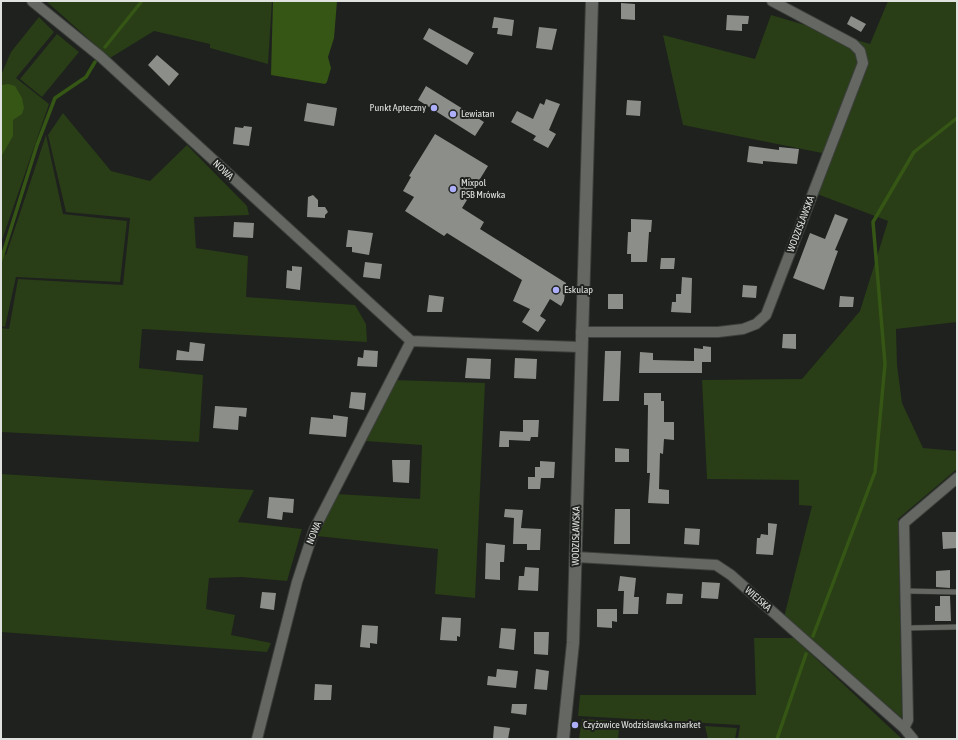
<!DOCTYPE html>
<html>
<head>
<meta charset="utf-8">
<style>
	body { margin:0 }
	#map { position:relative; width:958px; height:740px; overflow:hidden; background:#1e211d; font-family:"Asap Condensed",sans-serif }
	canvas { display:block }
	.frame { position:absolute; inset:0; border:2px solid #e0e2df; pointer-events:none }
</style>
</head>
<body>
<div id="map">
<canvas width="958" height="740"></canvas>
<div class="frame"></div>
</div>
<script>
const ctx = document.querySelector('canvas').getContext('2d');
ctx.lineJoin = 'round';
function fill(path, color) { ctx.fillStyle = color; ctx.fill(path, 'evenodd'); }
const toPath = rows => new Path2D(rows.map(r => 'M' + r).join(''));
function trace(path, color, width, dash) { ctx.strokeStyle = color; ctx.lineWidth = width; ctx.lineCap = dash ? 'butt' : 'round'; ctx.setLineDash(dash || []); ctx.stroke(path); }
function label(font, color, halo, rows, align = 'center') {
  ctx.font = font + ' "Asap Condensed",sans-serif'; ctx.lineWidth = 4; ctx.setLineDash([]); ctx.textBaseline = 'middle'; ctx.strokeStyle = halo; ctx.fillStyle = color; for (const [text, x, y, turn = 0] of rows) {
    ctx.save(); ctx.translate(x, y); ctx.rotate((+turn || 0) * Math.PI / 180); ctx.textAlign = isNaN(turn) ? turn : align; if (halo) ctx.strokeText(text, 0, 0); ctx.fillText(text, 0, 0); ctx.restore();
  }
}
fill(toPath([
	[46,1,272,1,268,64,210,48,210,44,154,31,110,58],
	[888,1,957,1,957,322,896,329,897,365,902,403,923,448,957,451,957,469,898,519,902,718,784,617,812,506,799,505,799,480,707,479,702,380,802,379,860,311,888,221,817,194,832,155,683,125,663,35,755,59,771,15,870,44],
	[39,17,54,32,16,78,49,104,1,243,1,75,11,52],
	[57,34,79,52,42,97,20,79],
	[63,113,111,171,150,181,187,145,247,206,249,215,194,217,196,248,248,256,246,297,355,305,366,324,367,342,142,329,139,368,203,375,199,442,1,432,1,328,9,329,18,279,123,285,130,218,66,212,48,135],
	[46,135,63,214,127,221,120,282,16,277,5,327,1,326,1,253,6,255],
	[395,380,485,383,475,598,435,594,438,549,317,536,337,494,420,499,422,445,365,441],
	[1,474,254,490,238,522,302,529,287,581,242,577,209,578,206,609,235,615,231,635,271,643,267,652,1,632],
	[754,638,794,638,902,739,738,739,740,725,578,716,580,695,756,695],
	[582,719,699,726,700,730,619,729,618,739,579,739],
	[705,726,737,728,735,739,708,739]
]), '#293d17');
fill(toPath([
	[273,1,337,1,334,38,328,57,331,68,327,82,325,84,271,75],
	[8,84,15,86,22,98,24,108,22,114,13,120,13,136,1,157,1,87,2,85]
]), '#355615');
trace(toPath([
	[105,47,142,1],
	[1,260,37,145,55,98,86,77,95,62],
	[813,636,875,472,885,364,873,222,914,152,957,118],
	[777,739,806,654]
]), '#355615', 3.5);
fill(toPath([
	[621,3,635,4,635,20,621,19],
	[727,15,749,16,748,24,742,24,742,31,726,30],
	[851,16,866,24,861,32,847,24],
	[494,17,514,20,512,36,497,34,498,28,492,28],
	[539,27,557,29,552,50,536,48],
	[429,28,474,53,467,65,423,39],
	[157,55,179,74,169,86,148,65],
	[426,86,484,122,475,136,418,100],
	[546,99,560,104,549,130,556,134,548,148,533,140,536,136,511,122,517,111,533,119,540,103,544,105],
	[627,100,641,101,640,116,626,115],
	[307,103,337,108,334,126,304,121],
	[244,126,252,127,249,146,233,144,235,127,243,128],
	[435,134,488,166,462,208,484,222,480,229,566,283,564,301,561,306,550,299,540,316,546,320,538,332,522,322,530,309,513,301,522,280,447,233,444,236,405,211,414,197,403,191,411,177,409,176],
	[749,146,779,150,779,147,799,149,797,164,763,161,763,164,747,162],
	[313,195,318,200,318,207,325,207,328,212,325,215,325,218,307,217,308,197],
	[835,214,848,219,835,250,838,251,824,290,793,278,810,233,825,239],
	[631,219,652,220,651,232,649,232,647,262,631,262,631,254,627,254,628,232,631,232],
	[234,222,254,223,253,238,233,237],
	[348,230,373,233,369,255,352,252,352,247,346,247],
	[661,258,675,258,674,269,660,269],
	[365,262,382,264,380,279,363,277],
	[292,266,302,267,300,290,286,288,287,270,292,271],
	[682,277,692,278,691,313,671,312,672,302,676,302,676,294,681,294],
	[743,285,757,286,756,298,742,297],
	[608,294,623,294,623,309,608,309],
	[429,295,444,297,442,312,427,312],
	[840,296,854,297,853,307,839,307],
	[783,334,796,334,796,349,782,348],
	[190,342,205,344,203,361,176,360,177,350,189,352],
	[703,346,711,347,711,362,702,362,702,373,639,373,640,352,653,353,653,360,694,361,694,348,703,349],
	[364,350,378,351,377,367,357,366,358,357,363,358],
	[605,351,621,351,619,401,603,401],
	[467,358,491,359,490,379,465,378],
	[515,358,537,359,536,379,514,378],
	[351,392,366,393,364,410,349,408],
	[644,393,661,393,661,401,664,401,664,422,674,422,674,440,664,439,663,454,660,453,659,489,669,490,669,504,648,503,650,473,647,473,648,405,644,405],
	[215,406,247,408,246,417,239,416,238,430,213,428],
	[333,415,348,417,346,437,309,434,311,417,333,419],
	[523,420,539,420,538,437,531,437,530,441,509,440,509,447,499,447,500,431,523,432],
	[615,448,629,449,629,462,615,462],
	[392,460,410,460,409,483,393,482],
	[540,461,555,462,554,478,541,478,540,489,528,489,528,477,535,477,535,467,540,467],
	[269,497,294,499,293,513,283,512,282,520,267,518],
	[505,509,523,510,521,528,541,529,540,550,527,550,527,544,513,544,514,518,504,517],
	[615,509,630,509,630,544,614,544],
	[768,523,777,524,773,555,756,554,757,538,760,538,761,534,768,535],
	[685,528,700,529,699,545,684,544],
	[942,532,957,532,957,548,943,549],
	[486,543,505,545,504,562,500,562,500,580,485,579],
	[525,567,539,568,538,591,518,590,519,576,524,576],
	[950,570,950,588,936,587,936,571],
	[620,576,636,578,634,597,639,597,638,614,623,614,624,591,618,591],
	[702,582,720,583,718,599,701,598],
	[262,592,276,593,274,610,260,608],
	[667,593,683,594,682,604,666,604],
	[940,596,950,596,951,621,935,621,935,606,940,606],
	[597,609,617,609,617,622,612,621,612,628,597,627],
	[442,617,461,618,460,637,457,636,457,641,440,640],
	[362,625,378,626,377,644,370,643,370,648,360,647],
	[501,628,516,629,514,650,499,648],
	[534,632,549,632,548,655,534,654],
	[497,669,518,671,516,688,487,685,488,676,496,677],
	[536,669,549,671,547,690,534,689],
	[315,684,332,685,331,700,314,700],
	[512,704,527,704,526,715,511,713],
	[494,726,510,728,508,739,493,739]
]), '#8b8e89');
const lane = toPath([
	[905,591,957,592],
	[906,628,957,627]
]);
const street = toPath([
	[32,1,101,57,411,341],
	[581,332,718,332,743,329,756,324,766,315,863,63,860,51,853,44,772,1],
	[576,557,716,565,731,575,904,728,913,739],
	[904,728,908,720,904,523,957,478],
	[257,739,297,582,314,530,411,341,580,347]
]);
const secondary = toPath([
	[563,739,573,643,592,1]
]);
trace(lane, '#3c3f3b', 6);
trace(street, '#3c3f3b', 12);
trace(secondary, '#3c3f3b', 14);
trace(lane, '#646762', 5);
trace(street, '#646762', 10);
trace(secondary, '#646762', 12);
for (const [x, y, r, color] of [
	[434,108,4,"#adaffb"],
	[453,114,4,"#adaffb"],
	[453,189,4,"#adaffb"],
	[556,290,4,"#adaffb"],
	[575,725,4,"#adaffb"]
]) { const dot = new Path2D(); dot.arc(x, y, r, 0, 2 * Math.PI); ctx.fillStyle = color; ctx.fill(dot); trace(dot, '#1e211d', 1.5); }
label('10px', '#e0e2df', '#1e211d', [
	["Punkt Apteczny",426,108,"right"],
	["Lewiatan",461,114],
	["Mixpol",461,183],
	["PSB Mrówka",461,195],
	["Eskulap",564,290],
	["Czyżowice Wodzisławska market",583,725]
], 'left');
label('10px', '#e0e2df', '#1e211d', [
	["NOWA",223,170,43],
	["WODZISŁAWSKA",801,224,-69],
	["NOWA",314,533,-68],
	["WODZISŁAWSKA",576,536,-89],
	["WIEJSKA",758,599,41]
]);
</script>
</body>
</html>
